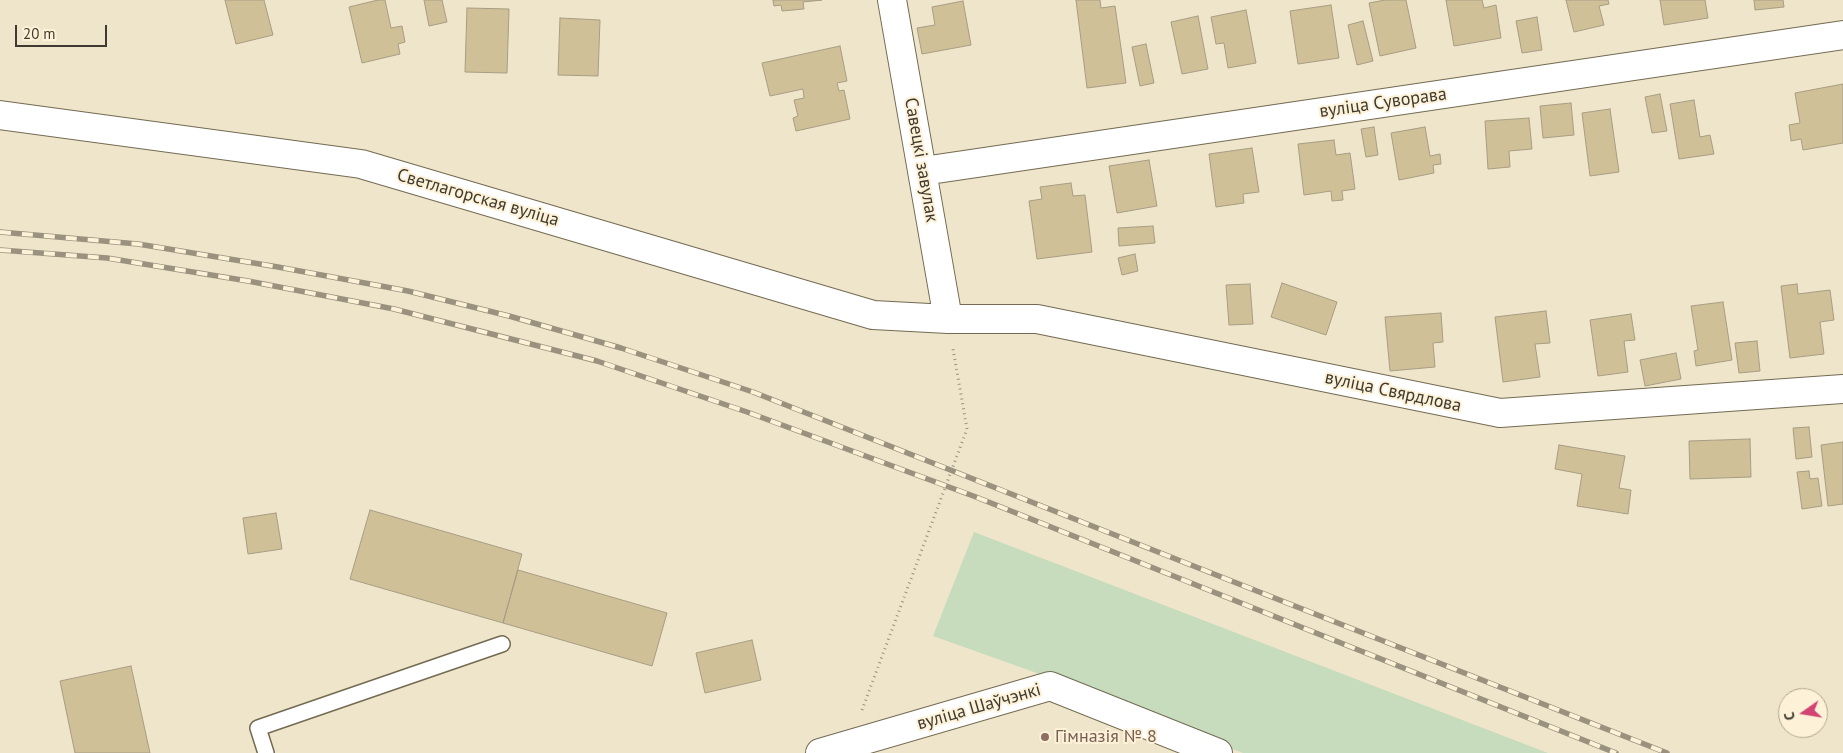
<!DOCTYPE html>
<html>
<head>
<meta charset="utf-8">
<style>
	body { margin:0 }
	#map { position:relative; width:1843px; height:753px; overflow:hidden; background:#efe5ca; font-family:"PT Sans",sans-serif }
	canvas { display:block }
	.north { position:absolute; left:1778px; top:688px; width:50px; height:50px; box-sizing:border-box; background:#fdf2d7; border:1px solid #b1a894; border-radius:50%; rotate:257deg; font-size:14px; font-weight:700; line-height:20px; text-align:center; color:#3f3a30 }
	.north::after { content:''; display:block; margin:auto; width:18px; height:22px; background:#d14473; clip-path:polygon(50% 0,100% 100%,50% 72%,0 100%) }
	.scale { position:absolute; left:15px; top:25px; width:92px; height:22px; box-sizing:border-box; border:2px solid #3f3a30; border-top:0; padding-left:6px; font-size:15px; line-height:18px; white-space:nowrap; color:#3f3a30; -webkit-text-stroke:4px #fdf2d7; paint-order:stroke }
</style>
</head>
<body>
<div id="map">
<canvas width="1843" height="753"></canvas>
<div class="north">С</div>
<div class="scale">20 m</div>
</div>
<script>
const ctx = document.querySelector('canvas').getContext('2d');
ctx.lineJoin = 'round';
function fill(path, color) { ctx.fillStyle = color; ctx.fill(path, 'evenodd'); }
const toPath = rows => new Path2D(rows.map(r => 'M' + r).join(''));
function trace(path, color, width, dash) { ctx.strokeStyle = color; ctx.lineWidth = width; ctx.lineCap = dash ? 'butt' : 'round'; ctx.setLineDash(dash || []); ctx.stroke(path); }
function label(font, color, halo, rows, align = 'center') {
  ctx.font = font + ' "PT Sans",sans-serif'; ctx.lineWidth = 4; ctx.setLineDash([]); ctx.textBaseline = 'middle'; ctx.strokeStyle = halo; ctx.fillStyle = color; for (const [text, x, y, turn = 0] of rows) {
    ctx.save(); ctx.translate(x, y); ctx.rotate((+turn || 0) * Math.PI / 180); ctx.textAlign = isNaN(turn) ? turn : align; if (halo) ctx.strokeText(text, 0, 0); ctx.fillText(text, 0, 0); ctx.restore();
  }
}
fill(toPath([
	[974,532,1548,753,1243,753,1034,672,933,636]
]), '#c6dcbd');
const building = toPath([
	[225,0,264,0,273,35,236,44,225,0],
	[378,0,385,0,391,28,402,26,405,42,398,44,400,54,362,63,349,7,378,0],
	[424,0,442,0,447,22,429,26,424,0],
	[773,0,822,0,803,2,804,9,782,11,781,5,774,6,773,0],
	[1076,0,1100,0,1101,8,1115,6,1126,83,1087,88,1076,0],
	[1385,0,1406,0,1416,48,1380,56,1369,3,1385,0],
	[1446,0,1482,0,1484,8,1496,5,1501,38,1454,46,1446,0],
	[1566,0,1608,0,1609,4,1599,6,1604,25,1574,32,1566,0],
	[1660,0,1705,0,1708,18,1664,25,1660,0],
	[1754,0,1783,0,1784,7,1755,10,1754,0],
	[963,1,971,45,922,54,917,28,935,25,932,7,963,1],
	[1331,5,1339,58,1298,64,1290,11,1331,5],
	[467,8,509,9,507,73,465,72,467,8],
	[1246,10,1256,63,1228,68,1224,43,1216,44,1211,17,1246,10],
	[1198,16,1208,69,1182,74,1171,22,1198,16],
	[1537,17,1542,50,1522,53,1516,21,1537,17],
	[560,18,600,20,598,76,558,75,560,18],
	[1363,21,1373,61,1357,65,1348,25,1363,21],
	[1146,44,1154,83,1140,86,1132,47,1146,44],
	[840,46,847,81,837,83,839,91,844,90,850,119,796,131,793,118,798,116,794,100,804,98,803,89,770,96,762,63,840,46],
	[1843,84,1843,143,1803,150,1801,139,1791,141,1789,125,1800,123,1795,93,1843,84],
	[1660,94,1667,131,1652,133,1645,97,1660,94],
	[1694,100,1700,137,1710,135,1714,154,1679,159,1670,104,1694,100],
	[1571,103,1574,135,1543,138,1540,106,1571,103],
	[1610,109,1619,172,1590,176,1582,113,1610,109],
	[1529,118,1532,149,1509,151,1510,167,1488,169,1485,121,1529,118],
	[1374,127,1378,155,1366,157,1361,129,1374,127],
	[1425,127,1430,156,1440,154,1441,164,1433,165,1434,173,1399,180,1391,133,1425,127],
	[1334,140,1336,155,1350,153,1355,189,1342,191,1343,200,1332,201,1331,191,1304,195,1298,144,1334,140],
	[1252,148,1259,192,1243,194,1244,203,1216,207,1209,154,1252,148],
	[1149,160,1157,206,1117,213,1109,166,1149,160],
	[1071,183,1073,196,1085,195,1092,252,1037,259,1029,201,1042,199,1040,187,1071,183],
	[1153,226,1155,243,1119,246,1118,228,1153,226],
	[1135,254,1138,271,1122,275,1118,258,1135,254],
	[1282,283,1337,302,1326,335,1271,317,1282,283],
	[1250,284,1253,324,1229,325,1226,285,1250,284],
	[1797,284,1798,294,1830,290,1834,320,1820,322,1824,354,1790,358,1781,286,1797,284],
	[1723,302,1732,360,1696,366,1694,351,1698,350,1691,306,1723,302],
	[1546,311,1550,343,1535,344,1540,377,1503,382,1495,317,1546,311],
	[1441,313,1443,342,1433,343,1435,367,1390,371,1385,317,1441,313],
	[1631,314,1635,340,1624,341,1628,372,1598,376,1590,320,1631,314],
	[1757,341,1760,371,1739,373,1735,343,1757,341],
	[1676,353,1681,379,1645,386,1640,360,1676,353],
	[1809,427,1812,457,1796,459,1793,428,1809,427],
	[1750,439,1751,477,1690,479,1689,441,1750,439],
	[1843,442,1843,504,1828,506,1821,445,1843,442],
	[1559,445,1625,456,1619,488,1631,490,1628,514,1577,506,1582,474,1555,469,1559,445],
	[1809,471,1810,479,1818,478,1822,506,1802,509,1797,472,1809,471],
	[370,510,522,554,503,623,350,579,370,510],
	[276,513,282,549,248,554,243,518,276,513],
	[518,570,667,613,652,666,503,623,518,570],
	[752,640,761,680,705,693,696,653,752,640],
	[131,666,150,753,75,753,60,681,131,666]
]);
fill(building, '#d0c097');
trace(building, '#a79d84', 1);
const service = toPath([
	[266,753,258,728,502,644]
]);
const minor = toPath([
	[892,0,948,319],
	[0,115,361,164,873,315,948,319,1037,319,1500,413,1843,389],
	[923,171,1843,35],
	[820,753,1050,686,1218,753]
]);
trace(service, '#736a52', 18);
trace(minor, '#736a52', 30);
trace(toPath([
	[862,710,967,429,953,349]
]), '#99927f', 3, [1, 4]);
trace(service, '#fff', 15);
trace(minor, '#fff', 28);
const rail = toPath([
	[0,232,138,244,278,267,408,291,509,316,621,348,753,392,1667,753],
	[0,250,107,258,248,281,394,309,597,361,747,412,976,497,1616,753]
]);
trace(rail, '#9a927f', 5.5);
trace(rail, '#fdf2d7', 4, [11]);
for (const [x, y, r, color] of [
	[1045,737,5,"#8d6e63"]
]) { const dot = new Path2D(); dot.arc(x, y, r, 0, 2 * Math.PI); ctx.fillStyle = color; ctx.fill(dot); trace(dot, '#fdf2d7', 2); }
label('18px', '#3f3a30', '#fdf2d7', [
	["вуліца Суворава",1383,103,-8],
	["Савецкі завулак",921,160,80],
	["Светлагорская вуліца",478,198,16],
	["вуліца Свярдлова",1393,392,12],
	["вуліца Шаўчэнкі",979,707,-16]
]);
label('18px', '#785e54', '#fdf2d7', [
	["Гімназія № 8",1055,737]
], 'left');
</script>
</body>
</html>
